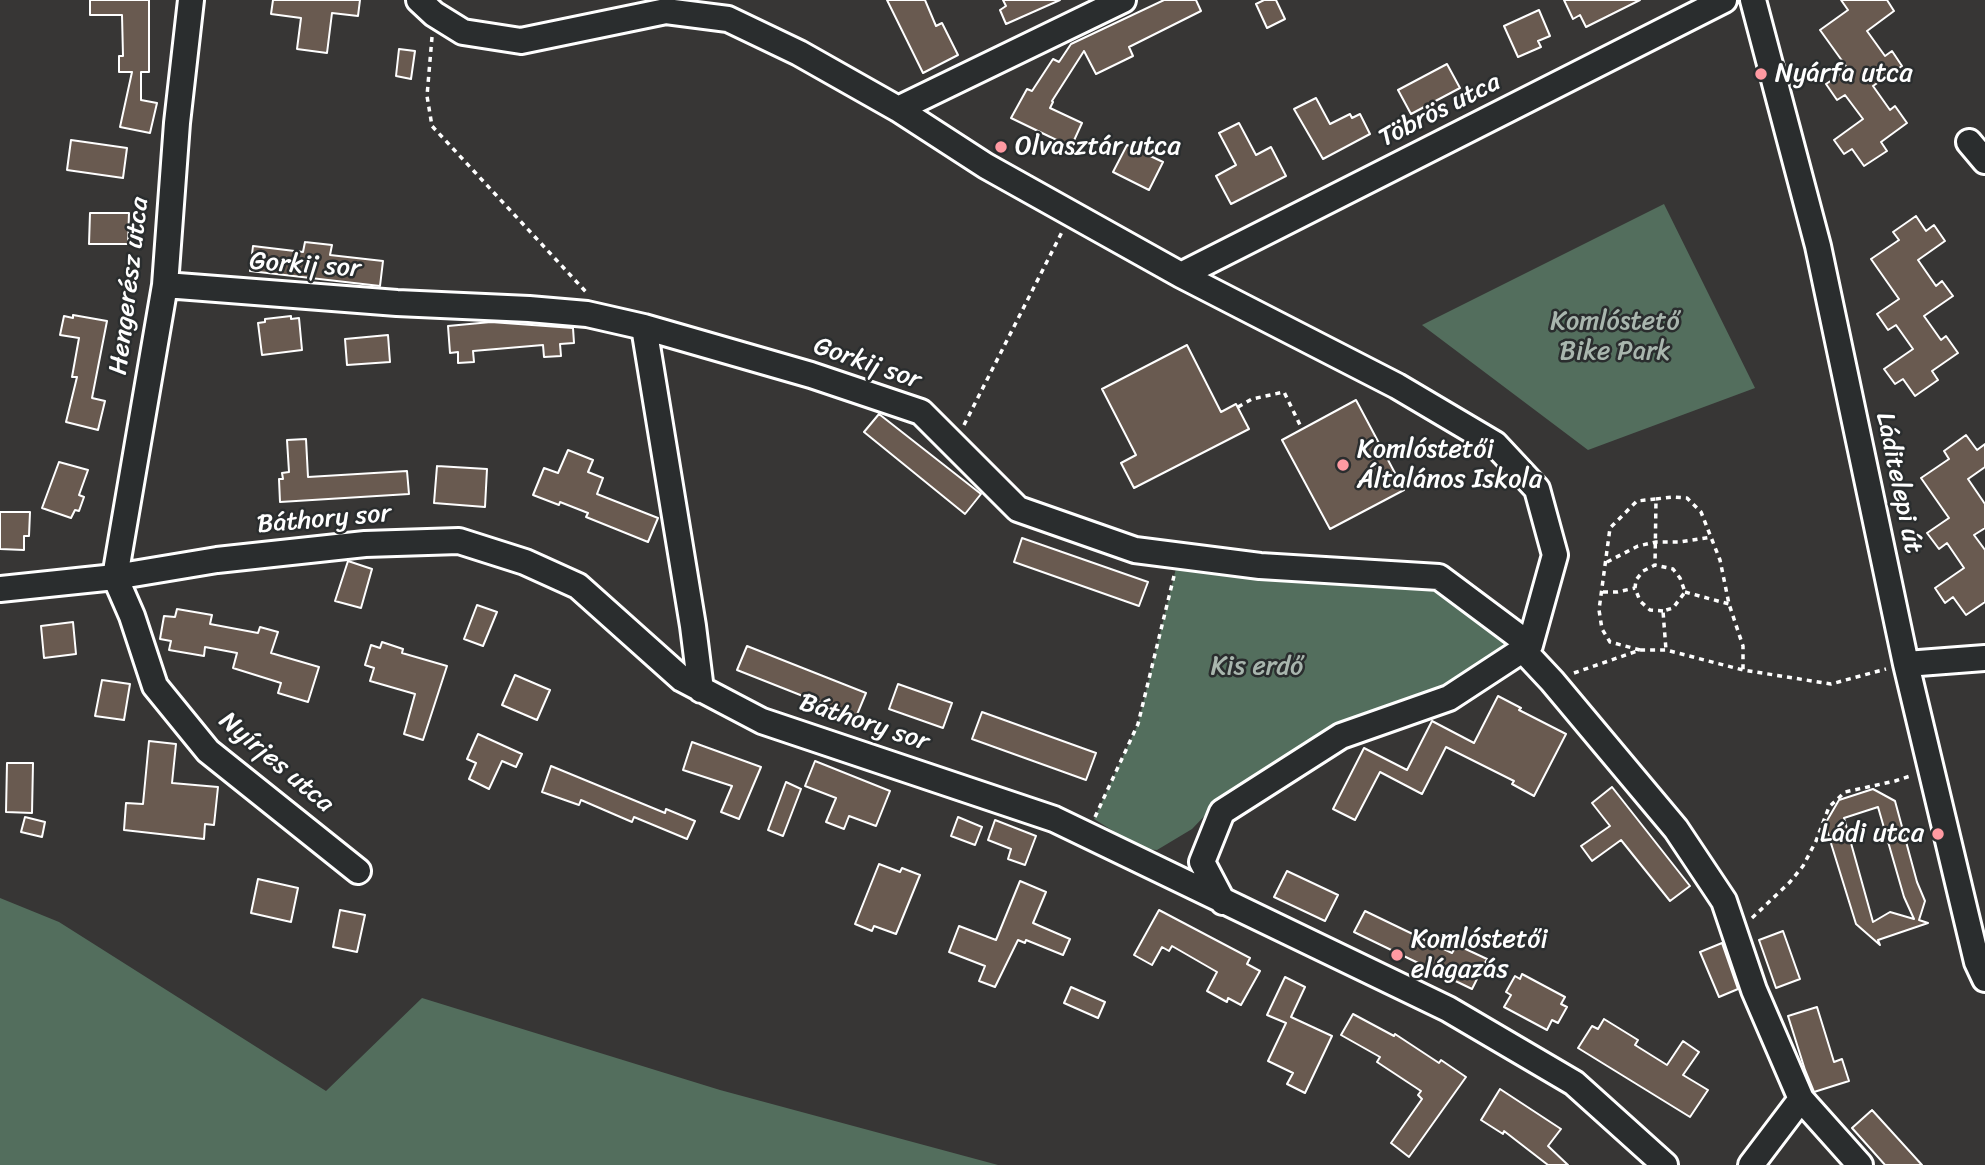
<!DOCTYPE html>
<html>
<head>
<meta charset="utf-8">
<style>
	body { margin:0 }
	canvas { display:block; background:#373635 }
</style>
</head>
<body>
<canvas width="1985" height="1165"></canvas>
<script>
const ctx = document.querySelector('canvas').getContext('2d');
ctx.lineJoin = 'round';
function fill(path, color) { ctx.fillStyle = color; ctx.fill(path, 'evenodd'); }
const toPath = rows => new Path2D(rows.map(r => 'M' + r).join(''));
function trace(path, color, width, dash) { ctx.strokeStyle = color; ctx.lineWidth = width; ctx.lineCap = dash ? 'butt' : 'round'; ctx.setLineDash(dash || []); ctx.stroke(path); }
function label(font, color, halo, rows, align = 'center') {
  ctx.font = font + ' Sriracha,sans-serif'; ctx.lineWidth = 5; ctx.setLineDash([]); ctx.textBaseline = 'middle'; ctx.strokeStyle = halo; ctx.fillStyle = color; for (const [text, x, y, turn = 0] of rows) {
    ctx.save(); ctx.translate(x, y); ctx.rotate((+turn || 0) * Math.PI / 180); ctx.textAlign = isNaN(turn) ? turn : align; if (halo) ctx.strokeText(text, 0, 0); ctx.fillText(text, 0, 0); ctx.restore();
  }
}
fill(toPath([
	[1664,204,1755,388,1588,450,1422,325],
	[1179,556,1439,577,1523,650,1216,804,1192,829,1157,850,1142,849,1094,819,1138,724],
	[0,898,59,922,326,1091,422,998,720,1090,998,1165,0,1165]
]), '#536e5d');
const building = toPath([
	[90,0,149,0,149,72,141,72,141,100,157,103,150,133,120,127,132,72,119,72,119,56,123,56,122,15,90,15,90,0],
	[273,0,360,0,358,16,332,13,327,53,297,49,301,18,271,14,273,0],
	[887,0,925,0,936,26,942,23,958,55,923,73,887,0],
	[1003,0,1060,0,1006,24,1000,10,1006,6,1003,0],
	[1164,0,1196,0,1201,11,1129,47,1133,56,1096,74,1084,51,1052,101,1053,102,1050,108,1082,123,1071,147,1011,118,1027,89,1032,91,1053,59,1059,62,1071,44,1164,0],
	[1264,0,1276,0,1285,19,1267,28,1256,4,1264,0],
	[1564,0,1640,0,1586,27,1580,15,1573,19,1564,0],
	[1841,0,1887,0,1894,11,1867,31,1885,56,1892,51,1902,66,1873,86,1890,110,1895,106,1907,123,1881,142,1887,151,1864,166,1852,149,1844,154,1834,140,1863,119,1845,95,1837,100,1826,84,1848,69,1820,30,1848,10,1841,0],
	[1539,10,1550,36,1538,41,1541,47,1518,57,1504,26,1539,10],
	[399,49,415,51,411,79,396,76,399,49],
	[1447,64,1460,88,1411,114,1398,90,1447,64],
	[1316,98,1330,124,1350,114,1352,118,1360,114,1370,134,1323,159,1294,109,1316,98],
	[1239,123,1256,155,1271,147,1286,176,1231,204,1216,176,1236,165,1219,133,1239,123],
	[71,140,127,148,123,178,67,170,71,140],
	[1127,145,1163,162,1149,190,1113,172,1127,145],
	[90,213,129,213,128,244,89,244,90,213],
	[1916,216,1926,231,1934,225,1945,241,1918,260,1936,286,1942,281,1953,296,1924,316,1941,340,1946,336,1958,353,1932,371,1938,380,1915,396,1903,379,1895,384,1884,369,1913,349,1896,325,1888,330,1877,314,1899,299,1871,259,1899,240,1893,232,1916,216],
	[305,242,332,245,330,255,383,261,380,286,250,271,253,246,303,252,305,242],
	[73,315,107,321,92,398,105,401,98,430,66,422,77,377,72,377,79,338,60,335,64,316,73,318,73,315],
	[291,316,291,319,299,318,302,350,262,355,258,323,265,322,265,319,291,316],
	[491,322,573,328,574,343,560,344,561,356,544,357,543,345,473,351,474,362,458,363,458,352,450,353,448,326,491,322],
	[388,335,390,362,347,365,345,339,388,335],
	[1187,345,1221,412,1236,404,1249,429,1134,488,1121,463,1136,455,1102,389,1187,345],
	[1356,400,1404,490,1330,529,1282,440,1356,400],
	[879,414,981,494,965,514,864,432,879,414],
	[1966,435,1977,450,1985,444,1985,467,1968,479,1985,504,1985,528,1974,535,1985,550,1985,602,1966,615,1953,597,1945,603,1935,588,1964,568,1947,543,1939,549,1927,533,1949,518,1921,478,1949,459,1944,451,1966,435],
	[306,439,308,477,407,471,409,494,280,502,279,479,283,479,282,473,289,472,287,440,306,439],
	[568,450,593,460,588,472,603,478,597,494,658,518,648,542,586,517,588,513,560,502,559,505,533,495,544,468,558,473,568,450],
	[59,462,88,470,79,495,84,497,79,511,75,510,71,518,42,508,59,462],
	[437,466,487,469,485,507,434,503,437,466],
	[0,512,30,512,29,536,24,536,24,550,0,549,0,512],
	[1022,538,1148,582,1139,606,1014,562,1022,538],
	[348,561,372,569,361,608,335,601,348,561],
	[477,605,497,612,483,646,464,639,477,605],
	[177,609,212,615,210,624,258,633,260,627,278,632,271,653,319,667,308,702,278,693,281,683,233,668,237,653,205,647,204,656,169,650,171,641,160,639,164,616,175,617,177,609],
	[73,622,76,654,44,658,41,626,73,622],
	[382,642,403,649,402,653,447,666,423,740,404,734,415,694,370,681,374,668,365,665,371,645,380,648,382,642],
	[747,646,866,693,856,717,737,670,747,646],
	[515,675,550,690,537,720,502,705,515,675],
	[102,680,130,684,124,720,95,716,102,680],
	[898,684,952,703,943,728,889,709,898,684],
	[1498,696,1521,708,1519,710,1566,734,1534,796,1512,784,1514,781,1446,747,1422,794,1380,772,1355,820,1333,809,1364,748,1407,770,1432,721,1474,743,1498,696],
	[982,712,1096,753,1086,780,972,739,982,712],
	[478,734,522,754,516,767,502,761,489,789,469,779,476,763,467,759,478,734],
	[149,741,176,744,172,783,218,787,214,825,205,824,204,839,124,830,126,803,143,804,149,741],
	[692,742,761,767,739,819,721,812,732,786,683,770,692,742],
	[815,761,890,791,876,826,849,816,844,829,826,822,836,798,805,786,815,761],
	[7,763,33,763,32,813,6,812,7,763],
	[551,766,665,813,666,809,695,821,687,839,634,817,632,822,581,800,579,805,542,792,551,766],
	[786,782,801,789,783,836,768,830,786,782],
	[1612,787,1690,886,1670,901,1621,840,1592,861,1581,846,1610,826,1592,803,1612,787],
	[1873,789,1895,801,1917,882,1925,901,1919,920,1928,923,1878,940,1880,945,1856,924,1825,824,1839,800,1873,789],
	[1878,807,1904,897,1914,919,1890,912,1873,922,1844,818,1878,807],
	[25,817,45,822,42,837,21,832,25,817],
	[958,817,982,827,975,845,951,836,958,817],
	[995,820,1036,836,1025,865,1008,859,1011,849,988,840,995,820],
	[879,864,900,872,902,868,920,875,896,934,874,926,872,931,855,924,879,864],
	[1287,871,1338,895,1325,921,1274,897,1287,871],
	[258,879,298,888,291,922,251,913,258,879],
	[1020,881,1046,892,1033,923,1070,939,1063,955,1026,940,1025,943,1018,940,995,987,979,981,985,966,949,952,959,926,996,940,1020,881],
	[340,910,365,915,357,952,333,947,340,910],
	[1159,910,1250,958,1247,964,1260,971,1241,1005,1228,998,1227,1002,1207,991,1217,972,1172,946,1169,951,1162,947,1152,965,1134,955,1159,910],
	[1365,911,1452,953,1457,945,1487,959,1472,989,1354,932,1365,911],
	[1783,931,1800,979,1776,988,1759,940,1783,931],
	[1722,943,1738,989,1719,997,1700,952,1722,943],
	[1522,974,1565,997,1561,1004,1567,1007,1558,1023,1552,1020,1547,1030,1504,1007,1511,995,1506,992,1515,976,1520,979,1522,974],
	[1285,977,1305,987,1291,1017,1332,1036,1305,1093,1287,1084,1293,1073,1268,1061,1286,1023,1267,1015,1285,977],
	[1071,987,1105,1002,1098,1018,1064,1003,1071,987],
	[1817,1007,1834,1062,1842,1059,1849,1081,1814,1092,1805,1070,1788,1016,1817,1007],
	[1353,1014,1394,1036,1395,1034,1439,1063,1441,1060,1466,1077,1409,1157,1391,1143,1422,1099,1418,1095,1421,1091,1377,1062,1380,1057,1341,1035,1353,1014],
	[1604,1019,1638,1040,1635,1045,1667,1065,1683,1041,1699,1052,1683,1075,1708,1090,1690,1117,1578,1048,1592,1026,1598,1029,1604,1019],
	[1500,1089,1561,1129,1548,1146,1568,1165,1548,1165,1504,1131,1503,1134,1481,1120,1500,1089],
	[1872,1110,1922,1165,1885,1165,1852,1128,1872,1110]
]);
fill(building, '#695a50');
trace(building, '#fff', 2);
const minor = toPath([
	[191,0,177,123,165,285,115,577,132,616,155,686,208,751,358,871],
	[419,0,434,14,463,32,521,41,666,11,728,19,799,53,898,109,986,166,1181,275,1397,386,1495,444,1537,489,1555,555,1530,645,1449,698,1341,736,1222,812,1202,862,1223,902],
	[1753,0,1818,246,1906,664,1977,962,1985,979],
	[898,109,1123,0],
	[1969,142,1985,161],
	[1181,275,1724,0],
	[165,285,397,303,529,309,587,314,644,327,811,375,921,412,1018,509,1135,550,1260,566,1439,577,1530,645],
	[644,327,693,626,701,690],
	[0,589,115,577,217,560,365,544,459,541,525,562,578,586,682,679,762,721,1054,819,1448,1009,1574,1083,1665,1165],
	[1523,650,1552,681,1676,829,1724,901,1754,990,1801,1099,1860,1165],
	[1906,664,1985,658],
	[1751,1165,1801,1099]
]);
trace(minor, '#fff', 30);
trace(toPath([
	[432,37,427,96,432,126,587,293],
	[1238,407,1252,399,1284,392,1302,429],
	[964,425,1062,232],
	[1656,499,1672,497,1687,498,1701,512,1720,560,1729,604,1743,646,1743,670],
	[1607,562,1638,546,1656,542,1679,542,1712,537],
	[1603,592,1617,592,1635,588],
	[1685,592,1729,604],
	[1663,611,1650,610,1640,601,1635,588,1636,580,1643,571,1655,565,1673,569,1680,578,1685,592,1673,608,1663,611,1666,650],
	[1640,650,1610,642,1602,629,1599,610,1610,528,1637,501,1656,499,1655,565],
	[1574,673,1640,650,1666,650,1743,670,1831,684,1886,669],
	[1095,817,1138,724,1174,576],
	[1752,918,1790,882,1803,866,1816,841,1829,807,1845,792,1895,781,1910,776]
]), '#fff', 3.5, [5, 5]);
trace(minor, '#2a2d2e', 24);
for (const [x, y, r, color] of [
	[1761,74,7,"#ff9aa2"],
	[1001,147,7,"#ff9aa2"],
	[1343,465,7,"#ff9aa2"],
	[1938,834,7,"#ff9aa2"],
	[1397,955,7,"#ff9aa2"]
]) { const dot = new Path2D(); dot.arc(x, y, r, 0, 2 * Math.PI); ctx.fillStyle = color; ctx.fill(dot); trace(dot, '#2a2d2e', 2.5); }
label('26px', '#fff', '#2a2d2e', [
	["Nyárfa utca",1775,74],
	["Olvasztár utca",1015,147],
	["Komlóstetői",1357,450],
	["Általános Iskola",1357,480],
	["Ládi utca",1924,834,"right"],
	["Komlóstetői",1411,940],
	["elágazás",1411,970]
], 'left');
label('26px', '#fff', '#2a2d2e', [
	["Töbrös utca",1440,111,-27],
	["Gorkij sor",305,266,4],
	["Hengerész utca",130,286,-83],
	["Gorkij sor",867,364,19],
	["Láditelepi út",1898,483,78],
	["Báthory sor",324,520,-5],
	["Báthory sor",864,723,18],
	["Nyírjes utca",276,763,40]
]);
label('26px', '#a9b6ae', '#2a2d2e', [
	["Komlóstető",1615,322],
	["Bike Park",1615,352],
	["Kis erdő",1257,667]
]);
</script>
</body>
</html>
